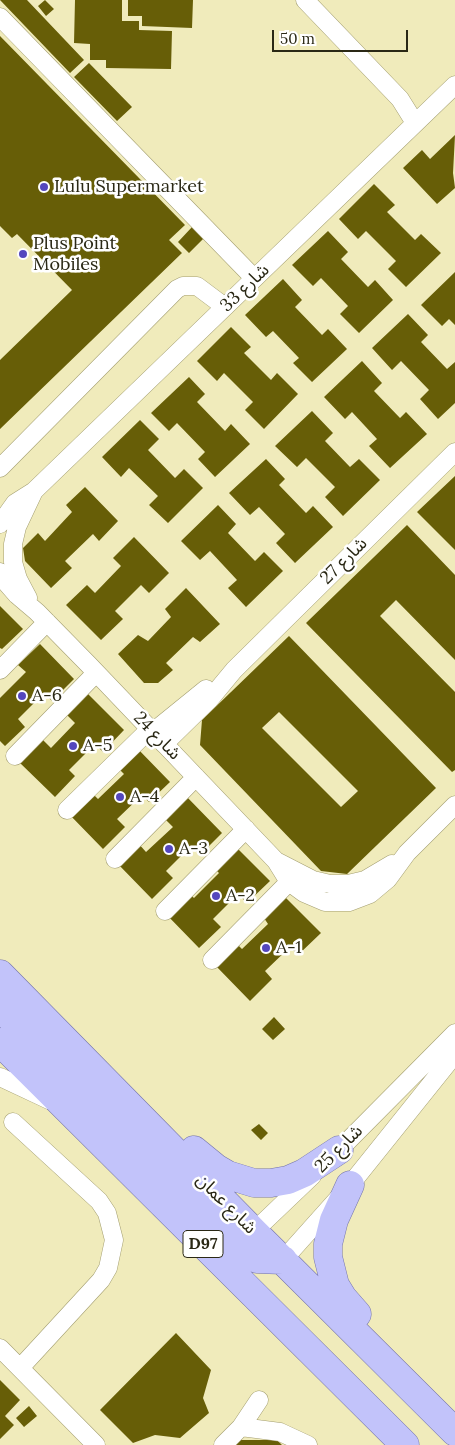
<!DOCTYPE html>
<html>
<head>
<meta charset="utf-8">
<style>
	body { margin:0 }
	#map { position:relative; width:455px; height:1445px; overflow:hidden; background:#f0ebbb; font-family:Lora,serif }
	canvas { display:block }
	.scale { position:absolute; left:272px; top:30px; width:136px; height:22px; box-sizing:border-box; border:2px solid #2a2815; border-top:0; padding-left:6px; font-size:15px; line-height:18px; white-space:nowrap; color:#2a2815; -webkit-text-stroke:4px #fff; paint-order:stroke }
</style>
</head>
<body>
<div id="map">
<canvas width="455" height="1445"></canvas>
<div class="scale">50 m</div>
</div>
<script>
const ctx = document.querySelector('canvas').getContext('2d');
ctx.lineJoin = 'round';
function fill(path, color) { ctx.fillStyle = color; ctx.fill(path, 'evenodd'); }
const toPath = rows => new Path2D(rows.map(r => 'M' + r).join(''));
function trace(path, color, width, dash) { ctx.strokeStyle = color; ctx.lineWidth = width; ctx.lineCap = dash ? 'butt' : 'round'; ctx.setLineDash(dash || []); ctx.stroke(path); }
function label(font, color, halo, rows, align = 'center') {
  ctx.font = font + ' Lora,"Noto Sans Arabic",serif'; ctx.lineWidth = 5; ctx.setLineDash([]); ctx.textBaseline = 'middle'; ctx.strokeStyle = halo; ctx.fillStyle = color; for (const [text, x, y, turn = 0] of rows) {
    ctx.save(); ctx.translate(x, y); ctx.rotate((+turn || 0) * Math.PI / 180); ctx.textAlign = isNaN(turn) ? turn : align; if (halo) ctx.strokeText(text, 0, 0); ctx.fillText(text, 0, 0); ctx.restore();
  }
}
fill(toPath([
	[0,0,27,0,84,60,70,73],
	[45,0,54,9,46,16,38,6],
	[75,0,122,0,122,21,139,21,139,30,172,31,171,69,106,68,106,60,90,60,90,44,74,43],
	[128,0,193,0,192,28,142,26,142,16,128,16],
	[0,36,185,225,169,240,182,253,0,429,0,360,72,290,17,234,12,238,0,226],
	[89,63,132,107,117,121,74,77],
	[455,135,453,173,455,188,437,204,403,168,422,150,430,159],
	[374,184,395,205,387,212,415,240,421,234,441,253,406,287,388,269,396,261,366,231,358,239,339,219],
	[192,227,204,238,189,253,178,242],
	[328,231,348,252,341,259,368,287,375,280,393,300,359,333,340,314,348,306,321,278,313,286,292,265],
	[455,272,455,325,449,319,442,326,421,305],
	[283,279,302,300,295,307,322,335,328,329,347,349,312,382,293,363,299,358,273,331,266,337,245,315],
	[408,314,428,335,421,342,447,369,455,362,455,403,438,419,420,399,429,390,401,361,392,370,372,348],
	[231,327,251,347,244,353,271,380,277,373,298,394,264,429,245,410,253,402,224,373,217,381,197,361],
	[362,361,382,383,374,391,400,418,406,412,427,434,390,468,369,446,377,439,352,412,345,419,324,397],
	[189,377,205,394,197,402,225,431,231,424,250,444,215,477,198,459,205,452,177,423,169,431,151,413],
	[312,411,333,433,325,441,350,467,359,459,380,480,343,516,325,497,335,487,306,458,297,467,275,446],
	[140,420,159,439,148,450,175,478,184,469,203,488,168,523,149,505,158,496,129,468,121,477,102,457],
	[266,459,285,479,279,485,306,513,313,506,333,527,295,563,276,543,285,534,259,507,250,515,229,493],
	[455,476,455,550,417,512],
	[85,487,118,521,99,541,93,534,65,561,72,568,51,588,25,561,23,548,38,533,45,541,72,512,66,505],
	[218,505,236,524,228,533,255,561,264,552,283,571,246,607,228,588,237,580,210,551,200,560,181,541],
	[407,525,455,575,455,660,396,600,380,616,455,692,455,770,452,772,306,623],
	[134,537,169,573,149,593,141,585,115,611,123,619,101,640,66,605,87,585,95,593,121,566,113,558],
	[186,588,220,624,200,642,193,637,166,663,173,670,158,683,144,683,118,654,138,635,148,641,171,617,165,609],
	[0,606,23,629,2,649,0,648],
	[289,636,436,788,347,874,321,871,200,745,202,720],
	[279,712,358,791,341,807,262,728],
	[40,644,74,679,52,701,44,693,18,719,25,727,5,746,0,741,0,698,26,672,18,665],
	[88,694,124,730,103,752,95,744,69,770,75,776,55,797,19,762,42,739,51,748,75,723,67,715],
	[136,747,170,782,149,802,142,795,117,819,125,827,103,849,67,812,89,790,98,799,124,774,116,766],
	[186,796,222,833,200,855,191,846,166,871,173,878,152,899,117,863,138,843,146,852,173,827,164,818],
	[233,844,270,881,247,903,238,894,213,919,221,927,199,948,164,912,186,891,194,898,219,873,211,865],
	[285,897,321,933,298,955,290,947,265,971,272,979,250,1001,215,965,237,944,242,949,268,924,264,918],
	[274,1017,285,1029,273,1040,262,1029],
	[259,1124,268,1133,261,1140,251,1130],
	[176,1333,211,1370,203,1398,209,1413,180,1438,155,1435,133,1443,100,1410],
	[0,1380,20,1400,5,1416,14,1425,0,1439],
	[29,1406,37,1416,24,1427,16,1418],
	[235,1440,277,1440,282,1445,231,1445]
]), '#675e07');
const street = toPath([
	[305,0,400,99,415,123],
	[0,17,254,278],
	[0,468,177,289,183,286,197,286,225,307],
	[0,524,15,503,34,491,455,85],
	[0,572,3,579,17,595,37,612,89,665,276,861,289,882,304,893,325,902,349,902,370,894,388,879,407,853,455,805],
	[28,598,18,579,13,562,13,544,17,527,34,491],
	[0,670,47,622],
	[153,732,206,689],
	[164,744,210,699,234,670,455,452],
	[15,756,96,673],
	[67,810,150,729],
	[115,859,196,777],
	[278,862,313,880,330,884,348,884,365,880,392,864],
	[165,911,246,829],
	[212,960,289,882],
	[0,1077,49,1100],
	[13,1122,99,1201,107,1213,114,1240,108,1268,101,1280,20,1368],
	[332,1157,455,1033],
	[247,1238,312,1176],
	[283,1260,350,1185,455,1054],
	[0,1348,96,1445],
	[241,1427,280,1432,308,1445],
	[223,1445,241,1427,259,1400]
]);
const primary = toPath([
	[0,974,254,1232,455,1432],
	[0,1007,237,1248,257,1259,283,1260],
	[0,1042,405,1445],
	[194,1150,216,1168,228,1175,254,1183,271,1183,288,1180,304,1173,339,1150],
	[350,1185,334,1220,328,1244,328,1257,335,1285,343,1298,357,1314]
]);
trace(street, '#a39e70', 19);
trace(primary, '#7373a8', 29);
trace(street, '#fff', 18);
trace(primary, '#c2c3fa', 28);
for (const [x, y, r, color] of [
	[44,187,5,"#5447be"],
	[23,254,5,"#5447be"],
	[22,696,5,"#5447be"],
	[73,746,5,"#5447be"],
	[120,797,5,"#5447be"],
	[169,849,5,"#5447be"],
	[216,896,5,"#5447be"],
	[266,948,5,"#5447be"]
]) { const dot = new Path2D(); dot.arc(x, y, r, 0, 2 * Math.PI); ctx.fillStyle = color; ctx.fill(dot); trace(dot, '#fff', 2); }
for (const [x, y, w] of [
	[203,1244,40]
]) { const box = new Path2D(); box.roundRect(x - w / 2, y - 13.5, w, 27, 4); ctx.fillStyle = '#fff'; ctx.fill(box); trace(box, '#2a2815', 1); }
label('bold 16px', '#2a2815', null, [
	["D97",203,1244]
]);
label('18px', '#2a2815', '#fff', [
	["Lulu Supermarket",54,187],
	["Plus Point",33,244],
	["Mobiles",33,265],
	["A-6",32,696],
	["A-5",83,746],
	["A-4",130,797],
	["A-3",179,849],
	["A-2",226,896],
	["A-1",276,948]
], 'left');
label('18px', '#2a2815', '#fff', [
	["شارع 33",245,288,-44],
	["شارع 27",344,561,-45],
	["شارع 24",157,736,46],
	["شارع 25",339,1149,-45],
	["شارع عمان",226,1204,45]
]);
</script>
</body>
</html>
